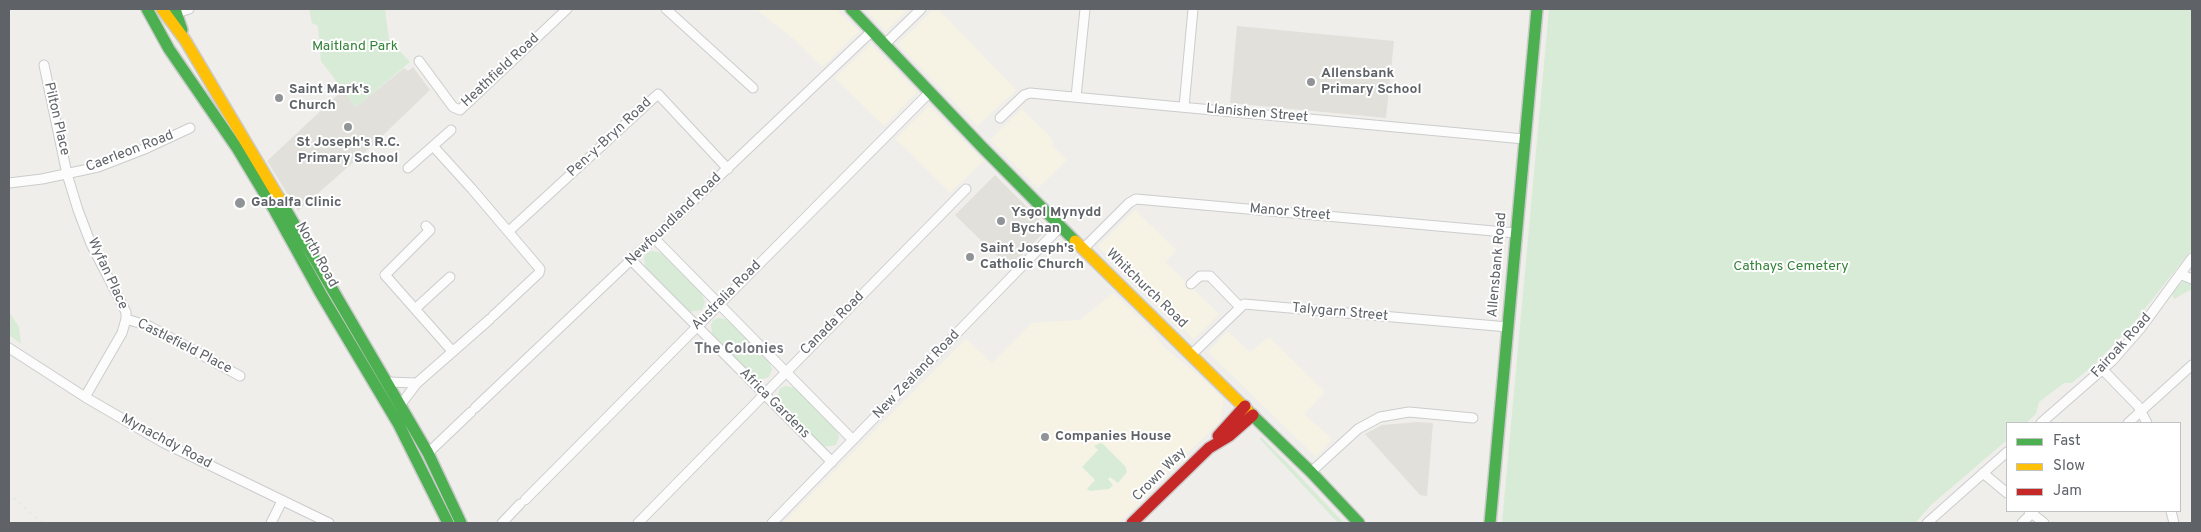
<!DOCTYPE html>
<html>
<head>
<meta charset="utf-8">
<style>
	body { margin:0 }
	#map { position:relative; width:2201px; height:532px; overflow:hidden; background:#efeeea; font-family:Overpass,sans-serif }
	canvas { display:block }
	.frame { position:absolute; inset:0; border:10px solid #5f6368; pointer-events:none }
	.legend { position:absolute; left:2006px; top:422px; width:175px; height:90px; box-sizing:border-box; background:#fff; border:1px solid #bfc1c3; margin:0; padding:6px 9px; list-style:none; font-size:15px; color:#5f6368 }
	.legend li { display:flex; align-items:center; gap:10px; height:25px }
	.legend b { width:25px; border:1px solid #bfc1c3 }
</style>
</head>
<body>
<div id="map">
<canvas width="2201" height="532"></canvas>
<div class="frame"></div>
<ul class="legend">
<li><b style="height:6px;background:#4caf50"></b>Fast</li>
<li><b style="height:6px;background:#ffc107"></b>Slow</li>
<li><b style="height:6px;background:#c62828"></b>Jam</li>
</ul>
</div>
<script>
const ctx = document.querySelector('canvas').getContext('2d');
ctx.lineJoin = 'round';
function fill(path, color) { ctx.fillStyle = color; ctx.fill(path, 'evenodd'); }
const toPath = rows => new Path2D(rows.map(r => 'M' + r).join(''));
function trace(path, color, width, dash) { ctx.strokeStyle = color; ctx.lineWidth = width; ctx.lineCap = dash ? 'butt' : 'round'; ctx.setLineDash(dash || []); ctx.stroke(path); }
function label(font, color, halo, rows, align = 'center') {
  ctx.font = font + ' Overpass,sans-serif'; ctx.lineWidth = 4; ctx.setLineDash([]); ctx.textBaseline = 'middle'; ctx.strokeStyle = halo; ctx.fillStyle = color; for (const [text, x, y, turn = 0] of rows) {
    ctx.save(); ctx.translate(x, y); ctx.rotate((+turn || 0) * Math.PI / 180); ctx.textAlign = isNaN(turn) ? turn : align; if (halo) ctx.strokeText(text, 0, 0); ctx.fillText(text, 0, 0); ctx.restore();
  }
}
fill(toPath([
	[756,9,836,9,859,31,822,67,795,40],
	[865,9,908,9,886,31],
	[934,9,938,9,1016,90,977,126,898,44],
	[871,44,917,92,884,126,835,78],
	[1029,102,1022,110,1051,137,1050,138,1054,142,1051,144,1067,160,1038,188,990,140],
	[929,106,983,161,950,193,896,139],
	[1135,210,1176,250,1165,262,1219,314,1194,339,1098,246],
	[1113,293,1147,325,1165,348,1203,379,1223,399,1220,422,1161,478,1144,499,1118,523,783,523,966,339,992,363,1032,323,1080,320],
	[1227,331,1250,352,1269,337,1325,392,1304,414,1332,439,1316,457,1208,352]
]), '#f7f3e4');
fill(toPath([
	[1237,26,1394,41,1386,118,1230,103],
	[413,67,430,90,375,143,298,211,267,161,343,90,356,107,404,68,408,71],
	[995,175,1048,228,1009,268,955,215],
	[1418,422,1433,423,1427,496,1420,495,1365,434,1382,425]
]), '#e2e0da');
fill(toPath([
	[309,9,385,9,389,40,410,62,356,107,321,61,318,26,312,23],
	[1549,9,2192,9,2192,249,2133,324,2096,363,2072,383,2064,383,2039,402,2036,414,2026,423,2007,423,2007,440,1931,505,1915,523,1502,523],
	[652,251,663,253,701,292,705,302,702,310,688,312,648,274,645,267,644,258,646,253],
	[2183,281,2192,283,2192,289,2174,299,2172,295,2174,290],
	[9,312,19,327,21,344,9,335],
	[719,318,730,320,768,359,772,369,769,377,760,380,751,377,716,341,712,334,711,325,713,320],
	[786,386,797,388,836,428,839,437,836,445,823,447,783,409,779,403,778,394,780,388],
	[1261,437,1294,470,1344,523,1338,523,1260,439],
	[1100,443,1103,444,1125,466,1127,472,1118,483,1110,477,1108,479,1113,485,1109,489,1090,491,1087,489,1095,480,1082,467,1098,450,1094,446]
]), '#d8ebd6');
const street = toPath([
	[666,9,753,88],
	[177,13,189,9],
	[885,44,921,9],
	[419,61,453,107,460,110,567,9],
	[44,65,67,174,78,210,91,244,126,312,126,319,122,333,85,397],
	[1076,97,1085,9],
	[1184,107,1193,9],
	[1000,118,1024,95,1030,93,1524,139],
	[433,146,472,189,540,269,539,273,493,316],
	[408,168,451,130],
	[9,183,42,179,98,167,147,148,190,128],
	[426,226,430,230,385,275,453,352],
	[509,231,658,94,728,169],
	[654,238,853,440],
	[1083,249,1129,203,1136,199,1516,233],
	[631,260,832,462],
	[2180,274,2192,279],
	[1191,284,1200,276,1210,276,1239,306],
	[415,309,450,277],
	[126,319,149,326,240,376],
	[9,348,85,397,164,443,329,523],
	[1192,354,1244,304,1508,327],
	[2103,370,2138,406,2147,423],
	[388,382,417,383],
	[401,404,417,383,490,319],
	[475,408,872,31],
	[2041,423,2113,360,2140,329,2192,258],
	[2128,423,2192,365],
	[428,453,471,412],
	[1311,472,1358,429,1380,417,1409,412,1473,418],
	[1983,473,2007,493],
	[525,500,930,92],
	[2029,511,2044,523],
	[2171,511,2174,523],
	[271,523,282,501],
	[502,523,520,504],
	[638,523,966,189],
	[772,523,1061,226],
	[1927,523,2007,452],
	[2022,523,2034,511]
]);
const fast = toPath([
	[147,9,169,49,237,148,275,211,321,294,399,425,448,523],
	[175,9,182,30],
	[851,9,983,148,1075,241],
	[279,198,428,453,461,523],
	[1248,411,1311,472,1359,523],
	[1490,523,1537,9]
]);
const slow = toPath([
	[162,9,185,40,279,198],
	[1075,241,1248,411]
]);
const jam = toPath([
	[1218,436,1245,406],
	[1132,523,1209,448,1229,436,1253,415]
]);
trace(street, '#cbcccc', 11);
trace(fast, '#cacacb', 14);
trace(slow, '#cacacb', 14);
trace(jam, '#cacacb', 14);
trace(street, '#fdfcfc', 9);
trace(fast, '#4caf50', 11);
trace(slow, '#ffc107', 11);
trace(jam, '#c62828', 11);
trace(toPath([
	[9,494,42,523]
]), '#e4e4e4', 3, [1, 6]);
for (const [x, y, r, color] of [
	[1311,82,5,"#919496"],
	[279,98,5,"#919496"],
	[348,127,5,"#919496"],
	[240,203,6,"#919496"],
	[1001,221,5,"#919496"],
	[970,257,5,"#919496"],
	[1045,437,5,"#919496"]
]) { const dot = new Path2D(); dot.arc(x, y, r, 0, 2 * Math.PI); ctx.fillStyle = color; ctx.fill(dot); trace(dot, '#fff', 2); }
label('14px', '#348238', '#fff', [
	["Maitland Park",355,47],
	["Cathays Cemetery",1791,267]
]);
label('14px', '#5f6368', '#fff', [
	["Heathfield Road",501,71,-43],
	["Llanishen Street",1257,114,5],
	["Pilton Place",56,119,77],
	["Pen-y-Bryn Road",610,138,-43],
	["Caerleon Road",130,152,-21],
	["Manor Street",1290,213,5],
	["Newfoundland Road",674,220,-44],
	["North Road",316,255,61],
	["Allensbank Road",1498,265,-85],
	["Wyfan Place",107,274,65],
	["Whitchurch Road",1146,289,44],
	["Australia Road",727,296,-45],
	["Talygarn Street",1340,313,5],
	["Canada Road",833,324,-45],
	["Fairoak Road",2122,346,-48],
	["Castlefield Place",184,347,27],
	["New Zealand Road",917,375,-46],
	["Africa Gardens",774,404,45],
	["Mynachdy Road",166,442,28],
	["Crown Way",1160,475,-45]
]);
label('bold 14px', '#5f6368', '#fff', [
	["Allensbank",1321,74],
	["Primary School",1321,90],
	["Saint Mark's",289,90],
	["Church",289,106],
	["St Joseph's R.C.",348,143,"center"],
	["Primary School",348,159,"center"],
	["Gabalfa Clinic",251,203],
	["Ysgol Mynydd",1011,213],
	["Bychan",1011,229],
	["Saint Joseph's",980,249],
	["Catholic Church",980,265],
	["Companies House",1055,437]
], 'left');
label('bold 15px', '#70757a', '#fff', [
	["The Colonies",739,350]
]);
</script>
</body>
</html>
